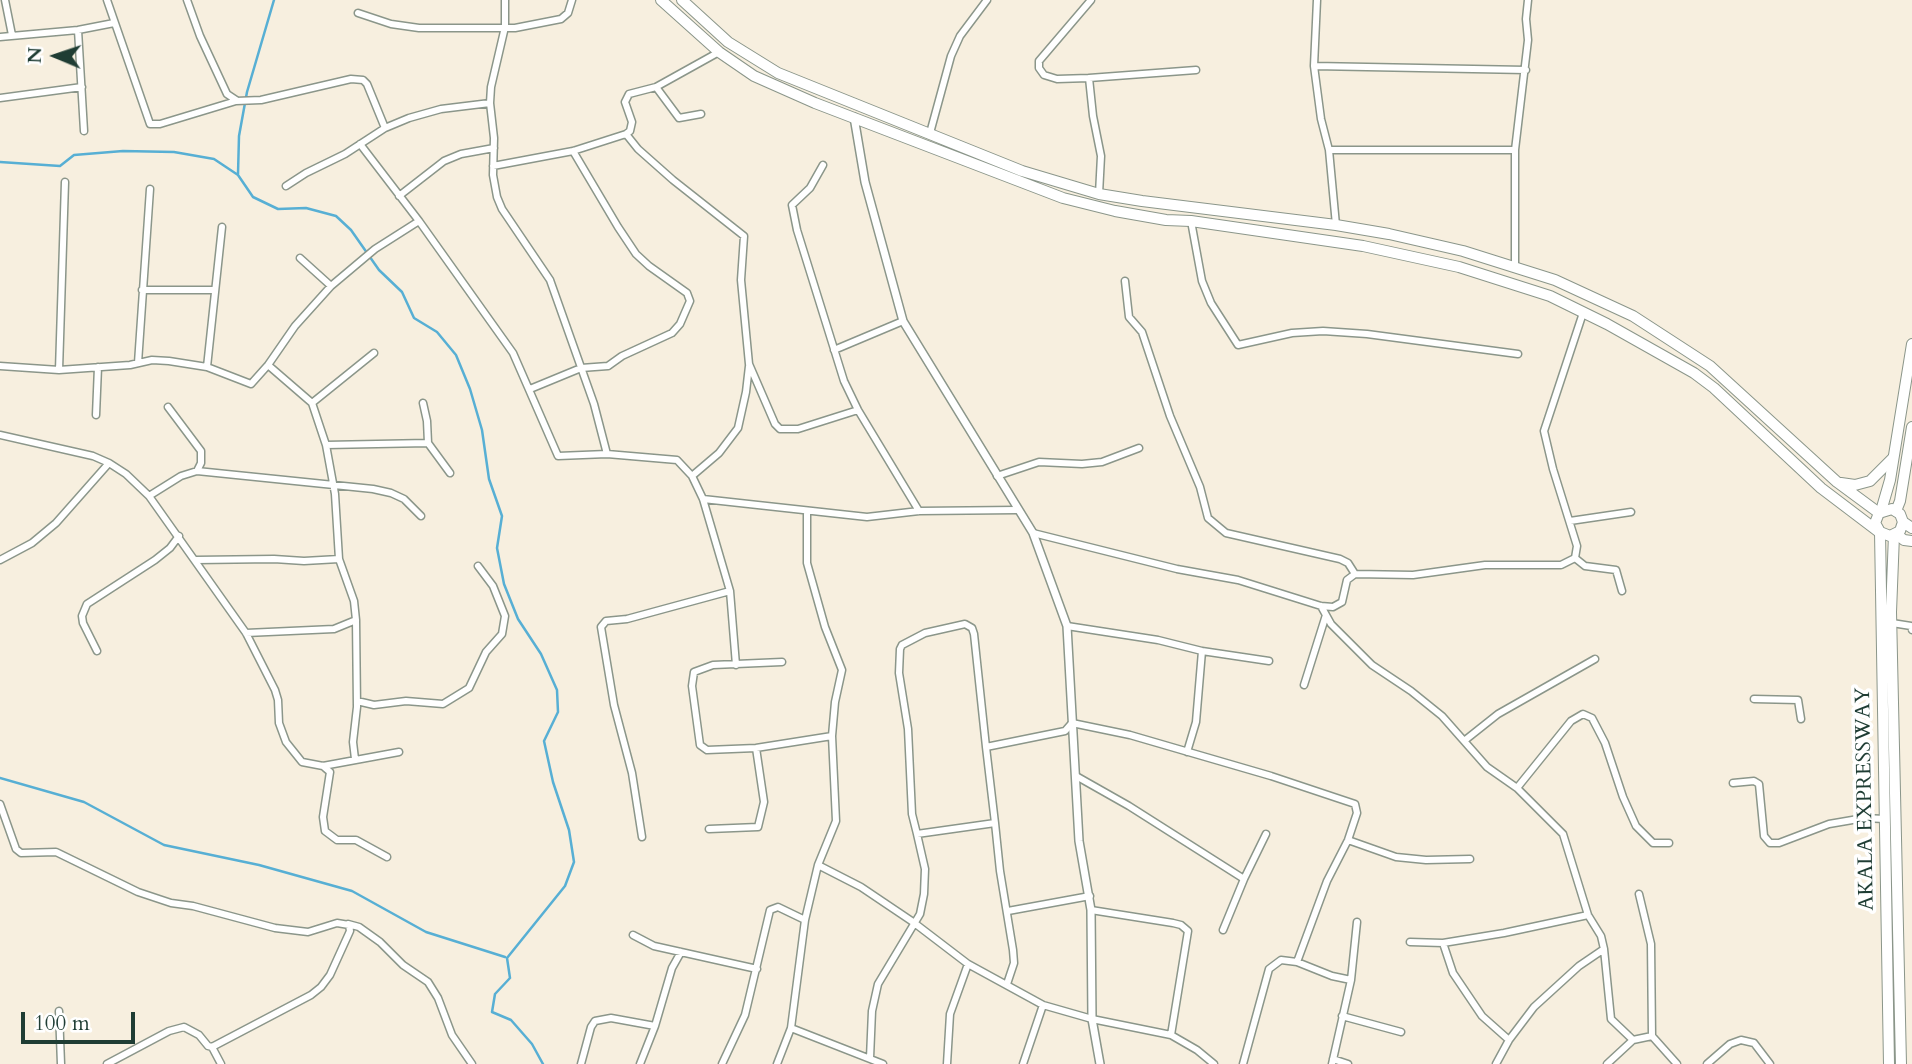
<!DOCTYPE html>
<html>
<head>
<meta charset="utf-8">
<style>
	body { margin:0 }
	#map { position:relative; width:1912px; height:1064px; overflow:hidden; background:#f7efdf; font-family:Cardo,serif }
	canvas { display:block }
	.north { position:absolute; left:21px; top:21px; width:70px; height:70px; -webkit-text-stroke:5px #fff; paint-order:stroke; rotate:272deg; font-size:19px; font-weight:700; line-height:28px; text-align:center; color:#1f3d34 }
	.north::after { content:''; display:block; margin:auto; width:24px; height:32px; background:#1f3d34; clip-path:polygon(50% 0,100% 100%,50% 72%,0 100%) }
	.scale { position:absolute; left:21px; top:1012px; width:114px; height:32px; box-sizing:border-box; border:4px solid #1f3d34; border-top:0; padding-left:9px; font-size:21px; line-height:24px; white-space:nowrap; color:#1f3d34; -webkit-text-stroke:5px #fff; paint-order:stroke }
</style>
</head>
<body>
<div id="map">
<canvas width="1912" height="1064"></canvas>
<div class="north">N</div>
<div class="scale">100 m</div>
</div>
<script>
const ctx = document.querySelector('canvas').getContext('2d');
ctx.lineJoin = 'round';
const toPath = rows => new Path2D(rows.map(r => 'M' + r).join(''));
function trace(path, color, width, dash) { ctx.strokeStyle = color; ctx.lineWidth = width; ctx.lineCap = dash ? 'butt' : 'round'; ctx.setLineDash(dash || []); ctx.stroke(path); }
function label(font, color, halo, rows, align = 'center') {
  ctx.font = font + ' Cardo,serif'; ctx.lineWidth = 7; ctx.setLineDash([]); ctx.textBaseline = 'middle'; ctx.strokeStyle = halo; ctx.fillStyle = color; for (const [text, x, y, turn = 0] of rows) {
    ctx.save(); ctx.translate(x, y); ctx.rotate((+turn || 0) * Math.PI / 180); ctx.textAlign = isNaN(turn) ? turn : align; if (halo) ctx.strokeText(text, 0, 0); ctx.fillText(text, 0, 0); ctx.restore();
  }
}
trace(toPath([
	[0,162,60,166,74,155,123,151,174,152,214,159,238,175,253,197,278,209,306,208,336,216,351,230,379,270,402,292,414,318,437,332,456,355,470,389,482,430,489,479,502,516,497,548,504,584,518,619,541,654,557,690,558,712,544,741,553,782,569,830,574,862,565,886,507,958,510,978,495,994,492,1012,511,1020,532,1044,543,1064],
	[238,174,239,136,247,92,274,0],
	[0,778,84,802,164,845,259,865,352,891,426,932,505,957]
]), '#57afd4', 2.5);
const minor = toPath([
	[5,0,12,35],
	[107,0,150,124,160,124,236,101,261,100,351,79,363,80,367,84,385,128],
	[187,0,200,36,227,94,236,100],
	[505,0,505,27,491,87,490,103,494,138,493,175,497,197,502,209,550,280,594,404,607,454],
	[1091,0,1039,61,1039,68,1044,75,1057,79,1089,78,1196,70],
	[1317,0,1314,66,1526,70],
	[358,13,391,24,419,28,515,28,561,19,568,13,572,0],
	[78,30,84,131],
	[0,37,78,30,114,23],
	[1314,66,1321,119,1329,150,1336,225],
	[1089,78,1093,116,1101,156,1099,194],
	[656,87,679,118,701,114],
	[0,98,82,87],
	[930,133,951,56,960,36,987,0],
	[626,134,638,149,673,180,744,236,741,280,749,364,775,424,780,429,798,429,858,410],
	[360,144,419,221,513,353,558,456,607,454,677,460,692,476],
	[1329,150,1515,150],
	[823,165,810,188,792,205,797,230,844,381,858,410,919,511],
	[493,166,573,151,626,134,630,131,632,122,625,102,629,94,656,87,719,52],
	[286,186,306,173,345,154,385,128,409,118,441,109,490,103],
	[399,196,444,161,461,154,494,148],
	[1191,221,1202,281,1211,303,1238,345,1292,333,1323,331,1367,334,1518,354],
	[300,258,331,286],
	[1515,266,1515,150,1528,40,1526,19,1528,0],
	[1125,281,1129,317,1142,332,1170,416,1200,487,1208,518,1226,533,1340,559,1348,563,1355,574],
	[142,290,215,290],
	[834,350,903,321],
	[138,363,150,189],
	[268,365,312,403,326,445,335,494,339,559,354,601,356,620,357,707,353,742,355,759],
	[0,366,59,370,130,365,152,360,169,361,207,367,251,384,268,365,295,326,331,286,375,249,419,221],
	[207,367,222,227],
	[59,370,65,182],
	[530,389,581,368,608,366,622,356,672,333,680,324,690,301,687,293,649,266,636,254,618,227,573,151],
	[312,403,374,353],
	[423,403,427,421,428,443,450,473],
	[168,407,201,451,201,463,197,471],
	[96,415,98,367],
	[0,435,93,456,109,463,126,474,149,496,246,633,275,690,278,700,279,723,286,742,302,762,323,766,399,752],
	[326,445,428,443],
	[997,476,1039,462,1082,464,1102,462,1139,448],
	[149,496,181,476,197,471,373,489,391,493,404,499,421,516],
	[703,499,867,517,919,511,1017,510],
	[1570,521,1631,512],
	[1033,533,1177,569,1238,580,1321,606,1333,607,1342,602,1347,580,1355,574,1413,575,1485,565,1561,565,1575,558,1577,546,1553,469,1544,431,1583,313],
	[1575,558,1585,566,1616,570,1622,591],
	[0,560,32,543,56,523,109,463],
	[196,560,274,559,304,561,339,559],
	[1321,606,1331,624,1372,665,1411,691,1442,716,1487,767,1517,788,1563,834,1588,915,1601,936,1604,949],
	[1892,623,1911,626,1912,630],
	[1067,626,1158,640,1202,651,1269,661],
	[246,633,334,629,356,620],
	[97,651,83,623,82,616,87,604,155,560,170,548,179,536],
	[782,662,713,665,694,672,692,686,700,745,707,750,756,748,832,736],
	[736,665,730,591,703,499,692,476,719,453,738,428,746,392,749,366],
	[1304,685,1326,615],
	[1754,699,1798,700,1801,719],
	[357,701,374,705,406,701,443,704,469,688,486,652,502,634,505,616,493,586,478,566],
	[1464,741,1498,714,1595,659],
	[986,747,1065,731,1072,723,1130,735,1271,776,1355,804,1357,813,1348,840,1327,881,1297,962],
	[1187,752,1196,722,1202,651],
	[323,766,330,772,323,817,325,831,337,840,356,840,387,857],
	[1076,776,1129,806,1244,879],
	[1733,783,1754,781,1759,784,1764,836,1770,843,1779,843,1829,824,1864,818,1885,819],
	[1517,788,1571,721,1583,714,1592,718,1605,743,1623,797,1636,826,1653,843,1669,843],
	[0,804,16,849,21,853,56,852,138,892,171,903,193,906,275,928,308,932,337,923,349,925,350,931,330,975,321,987,311,995,212,1047],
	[995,823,917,834,912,814,908,729,899,673,900,649,902,645,925,633,965,624,972,628,974,634,986,747,995,823,1000,871,1013,950,1014,963,1007,984],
	[709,829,758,827,764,802,756,748],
	[642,837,632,773,614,705,601,627,606,621,627,619,730,591],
	[1348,840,1396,857,1426,860,1470,859],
	[818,865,861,887,913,922,968,964,1043,1005,1092,1019,1171,1035,1197,1050,1214,1064],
	[1639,894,1651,944,1652,1036,1677,1064],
	[1091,910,1173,923,1181,925,1188,931,1171,1035],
	[1008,911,1090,896],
	[348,924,359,927,380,942,403,965,428,982,438,998,452,1035,472,1064],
	[1223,930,1244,879,1266,834],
	[633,935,654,946,757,969],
	[1410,942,1443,943,1504,933,1588,915],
	[1443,943,1453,973,1482,1016,1509,1040],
	[1351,980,1357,922],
	[59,1011,61,1064],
	[1342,1016,1401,1032],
	[791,1028,883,1064],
	[870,1058,872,1011,878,984,920,914,924,894,925,869,917,834],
	[1333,1059,1348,1064],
	[107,1064,169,1031,184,1027,199,1035,208,1046,212,1047,221,1064],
	[581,1064,591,1027,595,1021,611,1018,655,1026],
	[640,1064,655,1026,672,968,681,952],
	[722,1064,745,1015,770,910,778,907,805,920],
	[777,1064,791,1028,805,920,818,865,836,821,832,736,835,702,842,670,825,627,807,563,807,512],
	[947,1064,950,1014,968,964],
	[1023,1064,1043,1005],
	[1243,1064,1269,969,1281,960,1297,962,1332,976,1351,980,1332,1064],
	[1496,1064,1509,1040,1534,1007,1579,966,1604,949,1611,1019,1633,1040],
	[1607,1064,1633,1040,1652,1036],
	[1707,1064,1730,1044,1741,1040,1754,1043,1770,1064]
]);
const tertiary = toPath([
	[854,117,865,182,903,321,1033,533,1067,626,1079,841,1091,910,1092,1019,1100,1064]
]);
const primary = toPath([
	[1881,511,1890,480,1912,344],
	[1896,511,1900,501,1912,427],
	[1880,532,1889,1064],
	[1894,535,1891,612,1901,1064]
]);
const trunk = toPath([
	[661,0,719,52,754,76,815,103,1063,198,1115,211,1166,220,1191,221,1363,246,1459,267,1550,296,1607,324,1694,373,1714,388,1821,488,1879,532],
	[682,0,728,42,778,73,1022,171,1099,194,1142,201,1336,225,1389,234,1463,251,1555,280,1633,316,1710,366,1837,482,1879,513],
	[1841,483,1855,485,1870,481,1893,458],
	[1903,522,1900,531,1890,536,1880,532,1875,523,1879,513,1892,509,1900,514,1903,522,1912,528],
	[1896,534,1904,540,1912,541]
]);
trace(minor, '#8b968a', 9);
trace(tertiary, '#8b968a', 10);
trace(primary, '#8b968a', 12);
trace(trunk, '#8b968a', 12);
trace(minor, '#fff', 6);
trace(tertiary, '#fff', 7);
trace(primary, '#fff', 10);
trace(trunk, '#fff', 10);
label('21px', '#1f3d34', '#fff', [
	["AKALA EXPRESSWAY",1866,799,-91]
]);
</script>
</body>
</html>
